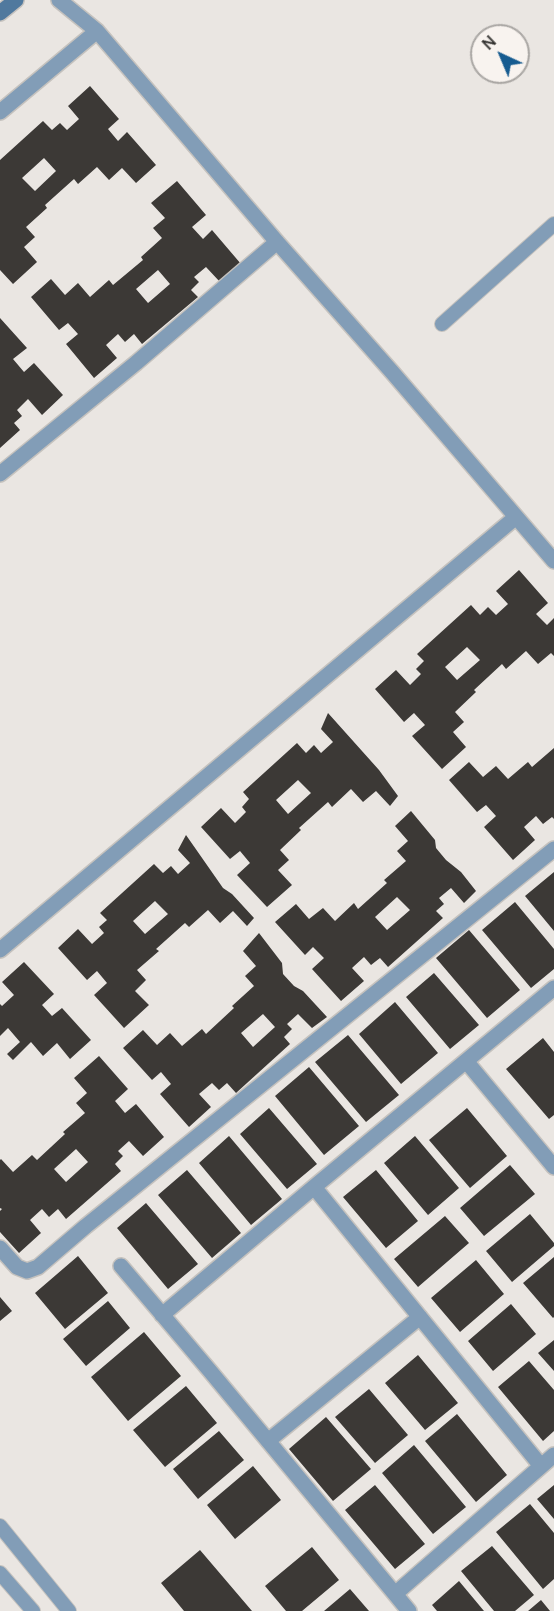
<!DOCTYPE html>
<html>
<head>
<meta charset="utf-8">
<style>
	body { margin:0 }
	#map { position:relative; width:554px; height:1611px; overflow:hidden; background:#eae6e2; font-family:Manrope,sans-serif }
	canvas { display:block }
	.north { position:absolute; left:470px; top:24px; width:60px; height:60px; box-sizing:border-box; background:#f8f3ef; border:2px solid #a9a6a3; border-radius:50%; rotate:316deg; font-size:16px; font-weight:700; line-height:24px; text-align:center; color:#333230 }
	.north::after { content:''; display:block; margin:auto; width:21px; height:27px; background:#165b90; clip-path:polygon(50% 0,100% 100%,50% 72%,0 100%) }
</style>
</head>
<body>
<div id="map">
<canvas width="554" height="1611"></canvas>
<div class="north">N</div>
</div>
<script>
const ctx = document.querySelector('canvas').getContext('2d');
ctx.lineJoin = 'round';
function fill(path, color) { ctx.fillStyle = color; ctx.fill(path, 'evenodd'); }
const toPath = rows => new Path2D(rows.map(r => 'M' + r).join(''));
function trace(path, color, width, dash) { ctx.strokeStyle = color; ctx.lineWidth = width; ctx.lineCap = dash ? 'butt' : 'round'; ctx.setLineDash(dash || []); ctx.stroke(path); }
fill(toPath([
	[90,86,119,119,108,129,118,141,127,132,156,165,136,183,122,168,109,180,97,167,78,184,74,179,45,205,47,208,26,227,35,237,24,247,37,262,13,284,0,270,0,160,43,121,52,130,60,123,67,130,79,119,68,106],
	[44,158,56,171,35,191,22,178],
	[177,181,206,215,192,227,203,239,212,230,241,264,220,282,206,267,194,277,199,282,191,290,198,297,142,344,134,334,125,342,118,334,106,345,117,358,94,378,66,344,78,334,68,323,59,330,31,297,51,279,65,295,78,283,90,297,109,280,113,285,143,260,141,257,162,238,153,228,165,218,151,203],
	[158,270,170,284,148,303,136,289],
	[0,318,27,348,13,359,24,372,34,363,63,395,42,415,28,399,17,410,22,416,14,423,20,430,0,448],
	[519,570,548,603,536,614,547,625,554,618,554,656,551,653,538,664,526,651,506,669,502,664,474,690,476,692,455,712,464,722,453,732,466,747,442,769,412,736,425,725,414,713,404,722,375,689,396,670,410,685,421,674,416,669,424,661,417,654,471,605,480,615,488,607,496,615,508,604,496,591],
	[467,647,480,660,457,680,445,667],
	[328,713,379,770,398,796,390,806,376,791,363,802,351,789,332,807,328,802,299,828,301,830,280,850,289,860,278,870,292,885,267,907,237,875,250,863,240,851,230,859,201,827,221,808,235,823,246,812,242,807,249,799,243,792,297,743,306,753,314,745,321,753,333,742,321,729],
	[298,780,311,793,288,814,276,800],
	[554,748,554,819,552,817,543,824,536,816,524,827,535,840,513,860,484,827,496,816,486,805,477,812,449,780,469,762,483,777,496,766,508,779,528,762,532,767],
	[411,811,435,840,436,848,446,860,461,872,476,891,464,903,451,888,439,898,444,904,436,911,443,918,388,967,380,958,371,965,364,957,352,968,364,981,341,1001,312,969,324,958,313,947,305,955,275,922,296,904,309,919,323,908,335,921,354,903,358,909,387,883,384,880,406,861,397,851,408,841,395,826],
	[397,897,410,910,387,930,375,917],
	[186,835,223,888,232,894,254,918,247,926,233,911,220,923,208,910,189,927,185,923,156,949,159,951,137,970,146,980,135,991,149,1005,124,1028,94,995,107,983,97,971,87,980,58,948,78,929,92,944,104,933,99,927,107,920,100,913,154,864,163,873,171,866,178,874,190,863,178,850],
	[155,901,168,914,145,934,133,921],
	[554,872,554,931,525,896],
	[515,902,554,949,554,969,531,988,482,930],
	[469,930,520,990,487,1018,436,958],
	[259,933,282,963,283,974,294,986,303,991,327,1017,312,1028,298,1014,287,1024,292,1029,284,1037,290,1044,236,1093,227,1083,219,1090,212,1083,199,1094,211,1107,189,1127,160,1094,171,1084,161,1072,152,1080,123,1048,143,1030,157,1045,170,1033,182,1046,202,1029,206,1034,234,1008,232,1006,254,986,245,976,256,966,243,951],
	[263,1014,275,1027,253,1047,241,1033],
	[24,962,54,994,42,1005,52,1016,62,1008,91,1040,70,1059,57,1043,43,1056,31,1042,13,1060,7,1054,20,1042,8,1028,0,1036,0,1004,2,1006,14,995,2,982],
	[434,973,479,1025,450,1049,406,997],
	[395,1002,438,1053,401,1084,359,1034],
	[348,1035,399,1095,366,1122,315,1062],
	[543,1038,554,1052,554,1115,549,1119,506,1069],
	[99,1056,128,1089,115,1101,125,1113,136,1104,164,1137,143,1156,129,1141,118,1151,123,1156,115,1164,121,1171,66,1219,58,1209,49,1217,42,1209,30,1220,41,1233,19,1253,0,1232,0,1211,2,1209,0,1208,0,1160,1,1159,13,1172,32,1155,37,1160,65,1134,63,1132,85,1113,76,1103,87,1093,74,1078],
	[76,1149,88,1162,66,1182,54,1169],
	[309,1067,359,1126,324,1155,275,1096],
	[269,1108,317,1164,287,1189,240,1134],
	[467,1108,507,1156,470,1188,429,1140],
	[229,1136,282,1199,251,1225,199,1163],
	[415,1136,459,1188,428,1215,384,1163],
	[510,1165,535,1194,484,1236,460,1208],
	[187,1170,241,1233,212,1258,158,1195],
	[376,1170,418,1221,386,1248,343,1197],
	[146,1203,198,1264,168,1289,117,1228],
	[530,1214,554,1243,554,1246,512,1282,486,1251],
	[445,1216,469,1243,418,1287,394,1259],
	[78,1256,108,1293,65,1329,35,1293],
	[554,1257,554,1317,553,1318,523,1283],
	[476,1260,504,1294,460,1332,431,1298],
	[0,1297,12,1311,0,1321],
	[108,1301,130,1328,86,1366,63,1339],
	[511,1304,536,1334,493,1371,468,1341],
	[144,1332,181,1376,128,1421,91,1377],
	[554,1340,554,1371,538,1353],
	[418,1355,458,1403,425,1430,385,1383],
	[529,1361,554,1390,554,1431,543,1441,498,1387],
	[186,1386,217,1423,165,1467,133,1430],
	[369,1389,408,1435,375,1463,335,1417],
	[457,1414,507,1475,476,1502,425,1441],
	[326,1417,371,1469,333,1501,289,1449],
	[219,1431,244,1460,198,1499,173,1469],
	[414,1445,466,1507,433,1534,382,1473],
	[253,1466,281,1500,235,1539,207,1505],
	[375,1485,425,1544,395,1569,345,1510],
	[554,1485,554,1519,537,1499],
	[530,1504,554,1533,554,1579,543,1589,496,1532],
	[492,1546,534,1595,515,1611,494,1611,461,1571],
	[312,1547,339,1580,302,1611,286,1611,265,1586],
	[200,1550,252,1611,184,1611,161,1583],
	[459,1581,484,1611,437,1611,432,1605],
	[350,1589,369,1611,324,1611],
	[541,1600,550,1611,528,1611]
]), '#3c3936');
const lane = toPath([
	[442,324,554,224],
	[0,1526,69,1611],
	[0,1573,33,1611]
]);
const street = toPath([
	[59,0,97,31,277,242,392,372,554,561],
	[0,112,97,31],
	[0,474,136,363,277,242],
	[0,950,516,517],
	[466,1061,554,1167],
	[314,1187,541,1466],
	[0,1248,17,1267,27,1271,38,1267,86,1226,554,849],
	[121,1266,210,1371,395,1594],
	[162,1315,314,1187,554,988],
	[268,1441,420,1317],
	[409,1611,395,1594,554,1455]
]);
const secondary = toPath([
	[0,13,16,0]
]);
trace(lane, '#c5c2be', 16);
trace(street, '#c5c2be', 18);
trace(secondary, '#c5c2be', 18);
trace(lane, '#829db7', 14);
trace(street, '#829db7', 15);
trace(secondary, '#50799e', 15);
</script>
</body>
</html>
